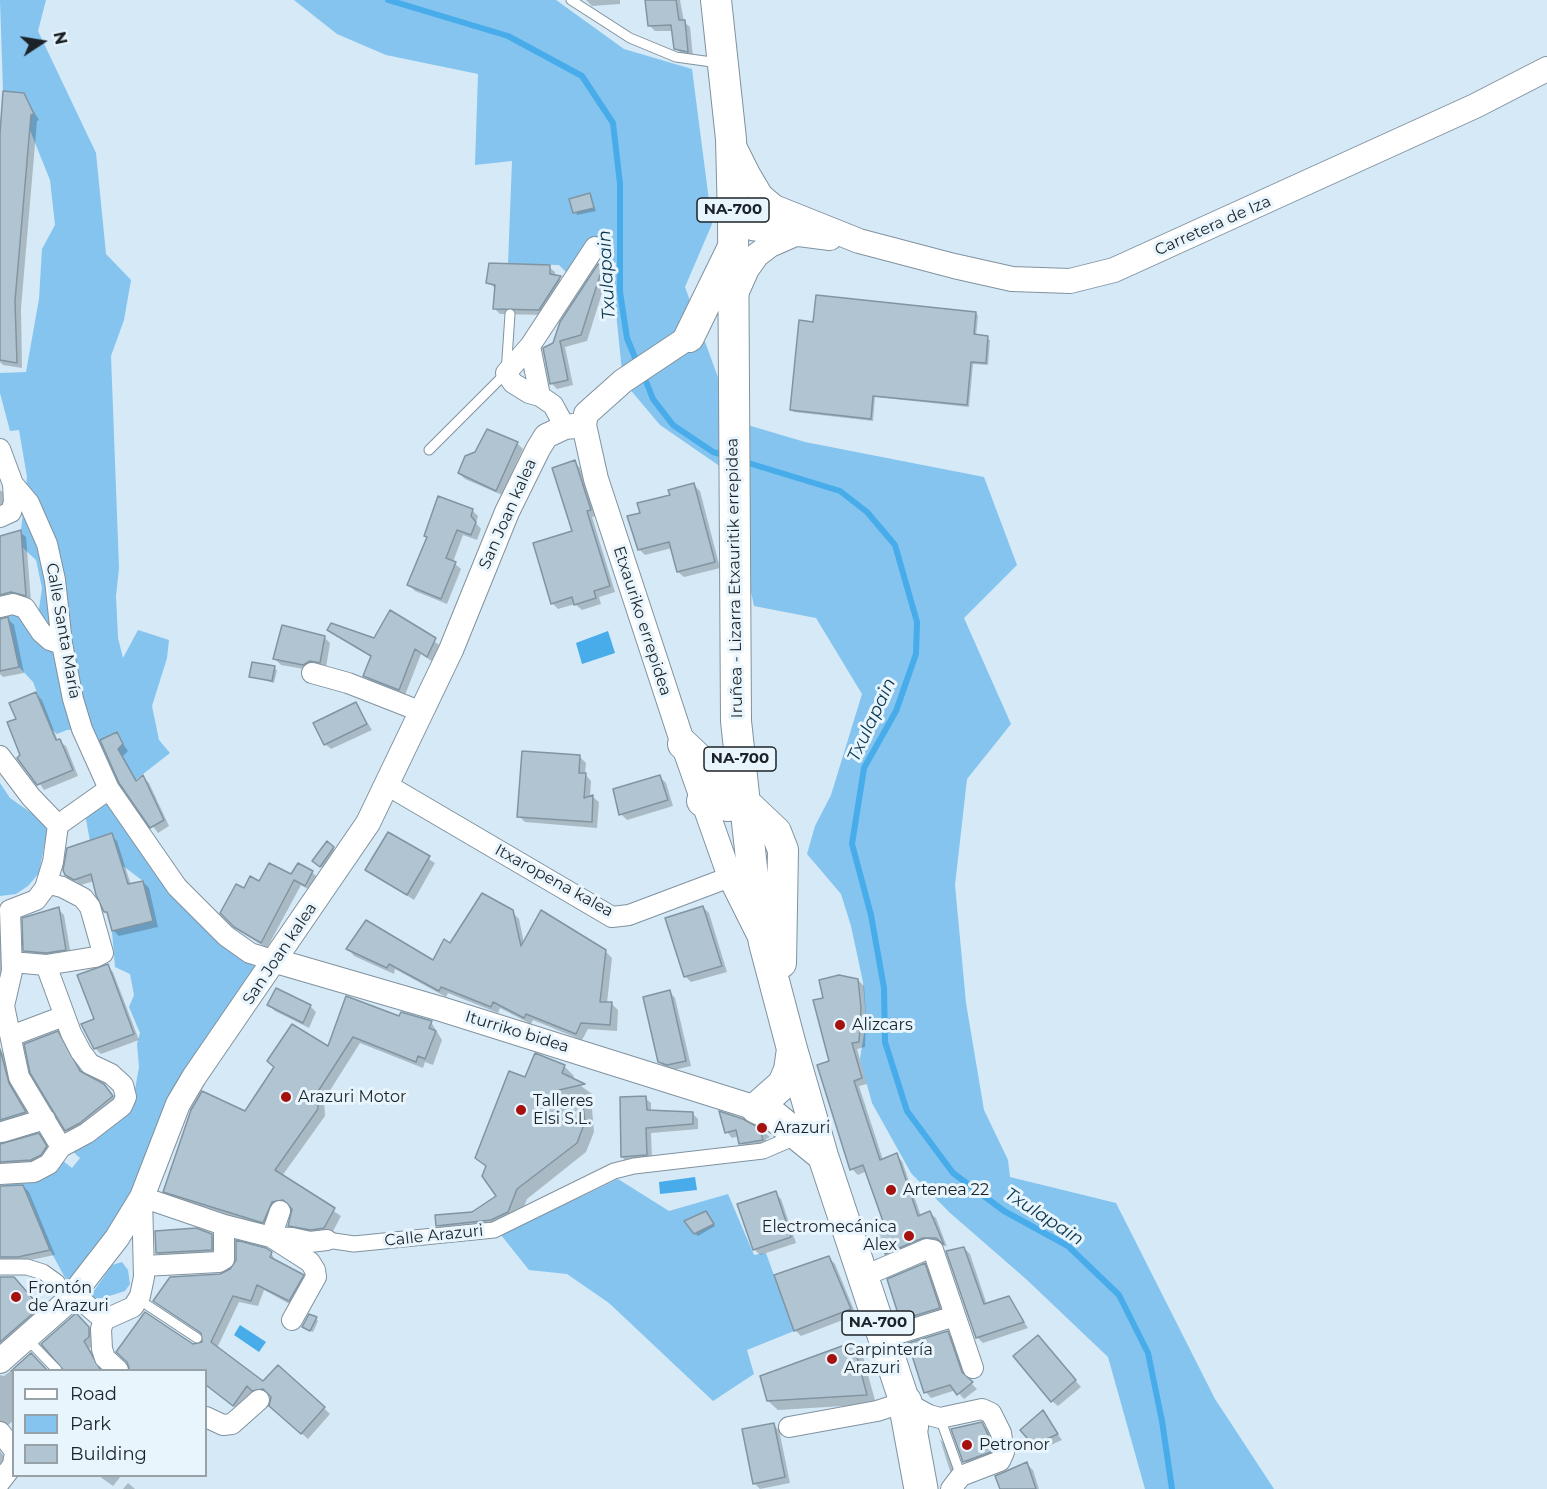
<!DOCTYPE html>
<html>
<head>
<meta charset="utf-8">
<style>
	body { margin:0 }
	#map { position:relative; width:1547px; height:1489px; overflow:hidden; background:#d5e9f7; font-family:Montserrat,sans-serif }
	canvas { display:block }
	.legend { position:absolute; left:12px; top:1369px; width:195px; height:108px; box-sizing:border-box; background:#e9f5fd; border:2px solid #97a1a8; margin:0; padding:8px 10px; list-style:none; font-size:18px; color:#1c2328 }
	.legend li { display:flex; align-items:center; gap:12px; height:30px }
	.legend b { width:30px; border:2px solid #97a1a8 }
	.north { position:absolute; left:12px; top:12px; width:60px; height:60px; -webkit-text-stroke:4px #e9f5fd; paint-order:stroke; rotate:78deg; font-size:16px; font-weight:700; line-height:24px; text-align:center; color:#1c2328 }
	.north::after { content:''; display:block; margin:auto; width:21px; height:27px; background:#1c2328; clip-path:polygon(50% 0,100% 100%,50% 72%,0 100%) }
</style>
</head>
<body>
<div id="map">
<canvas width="1547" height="1489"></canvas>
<ul class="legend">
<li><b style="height:8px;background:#fff"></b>Road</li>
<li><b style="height:16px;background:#84c4ef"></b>Park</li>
<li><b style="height:16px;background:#b1c4d2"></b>Building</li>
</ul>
<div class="north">N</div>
</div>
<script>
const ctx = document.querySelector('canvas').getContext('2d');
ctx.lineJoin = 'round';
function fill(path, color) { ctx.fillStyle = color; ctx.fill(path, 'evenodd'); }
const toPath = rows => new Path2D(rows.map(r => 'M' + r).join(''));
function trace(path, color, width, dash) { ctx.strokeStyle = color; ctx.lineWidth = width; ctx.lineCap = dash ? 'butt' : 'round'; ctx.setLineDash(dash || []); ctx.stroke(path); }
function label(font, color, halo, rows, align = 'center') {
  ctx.font = font + ' Montserrat,sans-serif'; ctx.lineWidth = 6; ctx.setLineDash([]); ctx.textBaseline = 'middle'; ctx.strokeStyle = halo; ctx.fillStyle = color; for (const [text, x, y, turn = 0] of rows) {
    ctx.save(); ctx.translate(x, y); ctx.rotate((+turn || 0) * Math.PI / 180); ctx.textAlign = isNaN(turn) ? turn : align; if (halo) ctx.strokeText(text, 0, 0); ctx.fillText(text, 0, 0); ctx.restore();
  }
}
fill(toPath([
	[0,0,46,0,38,31,96,153,106,254,131,280,124,320,111,356,119,568,116,596,118,638,123,658,138,630,169,640,167,658,152,706,159,740,170,753,116,795,82,729,67,730,57,734,47,725,49,724,33,682,18,666,7,613,39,609,42,588,36,560,23,548,21,530,27,477,19,430,10,431,0,393,0,373,26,372,39,299,42,249,55,225,50,180,25,118,34,113,24,93,3,91],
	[294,0,556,0,624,49,692,69,712,224,685,287,734,421,805,442,984,477,1017,565,964,618,1011,724,967,779,955,885,966,1003,984,1110,1008,1160,1010,1177,1116,1203,1215,1399,1274,1489,1145,1489,1108,1357,1026,1279,949,1212,911,1173,872,1103,860,1059,866,1020,863,982,851,926,841,894,807,854,815,826,831,795,862,694,816,618,754,606,733,509,721,467,660,425,623,381,614,293,616,263,600,254,573,279,559,265,508,264,512,161,475,165,478,74,386,55,337,34],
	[0,783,10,798,43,821,47,831,39,873,28,886,16,894,0,896],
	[107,796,247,961,259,970,118,1223,69,1285,50,1250,28,1195,13,1202,3,1178,62,1160,72,1168,80,1158,71,1150,110,1129,131,1112,139,1067,137,1044,140,1033,129,1007,134,995,130,974,115,967,112,931,153,921,143,881,90,841,85,814],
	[618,1179,669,1211,728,1194,754,1255,766,1253,794,1331,747,1350,754,1374,713,1401,609,1303,567,1274,529,1270,501,1235],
	[122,1262,128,1270,130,1284,125,1291,103,1298,89,1298,112,1265]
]), '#84c4ef');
fill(toPath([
	[608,631,615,653,582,664,576,643],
	[695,1177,697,1190,660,1194,659,1182],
	[240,1325,266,1342,259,1352,234,1335]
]), '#47ace9');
fill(toPath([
	[586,0,620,0,620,4,592,6],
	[646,0,680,0,684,22,690,27,693,57,682,54,676,48,673,31,655,31,649,25],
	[23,94,39,120,37,121,21,308,22,368,3,365,0,362,0,136],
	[590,195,596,211,577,215,571,200],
	[599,266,608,274,587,341,565,347,573,385,557,389,551,383,554,344],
	[549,267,555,272,555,277,566,283,545,315,500,314,494,308,496,289,488,282],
	[976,313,978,316,976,336,990,340,988,365,973,364,969,407,875,397,873,421,794,412,791,410,814,323],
	[487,431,517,443,523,449,502,495,465,479,459,473,476,453],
	[574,462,580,468,596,516,592,517,615,592,599,597,601,604,582,610,575,604,558,609,552,603,574,532],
	[694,485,700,491,720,568,684,577,678,572,672,548,645,555,639,549,641,514],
	[0,490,6,495,0,514],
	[472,510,478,516,476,523,481,529,477,540,463,535,453,562,461,569,447,604,415,591,409,585,428,538],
	[20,532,26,537,31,601,18,597,0,603,0,538],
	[391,612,441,646,433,662,421,654,405,695,371,682,365,676,372,657,329,630,374,640],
	[0,619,8,619,14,625,24,673,3,677,0,674],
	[324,637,330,643,326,668,310,670,281,665,275,659],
	[274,668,277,670,274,683,251,676],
	[36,694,42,700,58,741,66,746,78,776,44,790,22,756,17,720],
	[356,704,372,730,331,749,325,744],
	[116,734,128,751,123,756,137,781,143,777,149,783,169,826,158,833,121,782],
	[580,757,586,763,585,774,591,781,590,798,593,797,599,802,597,828,525,822,519,816],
	[660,777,666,783,673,806,627,820,621,814],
	[388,834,435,863,414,900,367,870],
	[111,835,117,841,131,885,143,882,149,888,158,927,119,936,113,930,94,881,81,885,66,875],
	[327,843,339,854,327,872,320,866],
	[312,872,318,878,311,891,301,885,267,948,241,932,222,913,245,890,260,884],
	[703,907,709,913,727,972,691,982,686,977,667,919],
	[58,909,64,915,71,955,31,956,25,950],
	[512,912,519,919,524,943,605,951,612,958,607,1003,611,1003,618,1010,617,1031,588,1029,582,1040,533,1020,531,1024,500,1008,498,1013,448,993,446,997,395,969,394,974,354,956,348,949,433,962,450,945],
	[0,944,5,949,0,1000],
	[107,966,113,972,139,1040,101,1054,95,1048,96,1020],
	[858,980,864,986,866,1015,865,1047,857,1049,867,1084,859,1086,883,1160,896,1155,902,1161,921,1216,930,1213,936,1218,947,1247,943,1244,929,1243,892,1259,886,1253,887,1228,867,1171,858,1175,852,1169,831,1062,825,999],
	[670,992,675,998,691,1066,674,1070,665,1068,659,1061],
	[347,998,400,1018,431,1022,442,1040,433,1065,425,1062,423,1068,360,1043,324,1100,325,1116,282,1176,341,1216,331,1235,296,1232,289,1225,293,1209,291,1206,279,1209,270,1229,172,1198,165,1191,246,1113,329,1048],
	[269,1005,310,1006,316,1012,309,1028,275,1011],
	[57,1033,84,1075,110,1092,118,1102,72,1136,67,1130],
	[0,1050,6,1056,14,1090,31,1118,0,1129],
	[564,1066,574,1076,573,1080,592,1094,579,1097,592,1109,594,1132,586,1152,527,1199,518,1221,448,1235,438,1225,473,1213,498,1196,487,1168,477,1158,526,1079],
	[645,1098,651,1103,651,1112,692,1113,698,1119,698,1129,651,1133,652,1160,627,1162,622,1157],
	[742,1120,765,1133,770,1137,766,1139,768,1146,747,1149,741,1143,739,1136,732,1138,727,1132],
	[38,1135,52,1153,47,1160,0,1169,0,1145],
	[0,1186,23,1186,29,1192,55,1255,0,1266],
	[775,1193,781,1199,796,1243,760,1255,754,1249],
	[708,1216,715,1226,698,1236,695,1233],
	[211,1235,217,1241,217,1256,163,1259,157,1253],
	[964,1248,970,1254,987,1305,1009,1298,1028,1328,983,1343,977,1337],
	[271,1253,276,1262,309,1282,295,1307,264,1290,258,1306,239,1302,217,1348,263,1383,324,1408,330,1414,308,1439,277,1412,270,1395,259,1396,254,1391,240,1411,206,1385,206,1370,194,1346,205,1342,203,1334,155,1300,226,1274],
	[829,1258,835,1264,856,1315,801,1336,795,1330],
	[924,1265,930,1271,945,1314,907,1325,902,1320,889,1280],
	[0,1285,20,1285,45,1314,0,1354],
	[76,1315,95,1335,95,1343,89,1349,96,1355,101,1370,63,1370],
	[316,1319,318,1321,313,1332,306,1329],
	[947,1333,953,1338,967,1379,977,1389,964,1399,956,1390,931,1398,926,1392],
	[853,1343,862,1353,876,1404,778,1410,768,1401],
	[1044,1343,1081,1387,1058,1406,1052,1401],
	[31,1355,14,1370,14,1420,7,1426,0,1428,0,1375,4,1376],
	[1043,1413,1062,1440,1040,1450,1034,1444],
	[982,1424,991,1433,1000,1461,974,1471,964,1461,953,1430],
	[773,1425,779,1430,790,1483,760,1489,754,1483],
	[940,1439,945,1445,959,1480,950,1471],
	[0,1451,7,1461,0,1468],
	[1027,1464,1033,1470,1039,1489,1002,1489],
	[99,1476,121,1476,113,1486],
	[128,1483,135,1489,123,1489]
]), '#0003');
trace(toPath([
	[388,0,508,36,582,76,613,123,620,184,620,292,627,338,638,365],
	[643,374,653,399,673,425,713,452,727,456],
	[742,461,840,491,867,512,895,545,917,622,916,654,896,711,864,768,852,844,871,915,884,988,885,1042,907,1111,953,1173,1004,1211,1068,1246,1119,1295,1148,1353,1162,1421,1172,1489]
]), '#47ace9', 6);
const building = toPath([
	[645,0,676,0,679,20,685,20,688,52,674,49,671,25,648,26,645,0],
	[3,91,24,93,34,114,31,115,15,301,17,363,0,360,0,133,3,91],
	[590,193,594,208,573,213,569,199,590,193],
	[489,263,550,265,550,274,561,276,539,310,493,309,495,285,486,283,489,263],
	[598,264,603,266,581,335,560,341,568,380,550,384,543,348,553,343,560,322,598,264],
	[816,295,976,312,974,334,988,336,986,363,971,362,967,405,873,396,871,419,790,410,799,320,813,322,816,295],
	[487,429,518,442,496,491,458,473,465,456,475,452,487,429],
	[575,460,591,510,587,511,610,586,594,591,596,598,574,605,572,597,551,604,533,543,572,531,552,468,575,460],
	[694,483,715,562,677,572,669,542,638,550,627,516,640,513,637,503,670,495,668,490,694,483],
	[438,496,473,509,471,516,476,522,471,535,457,530,446,558,456,562,441,599,407,585,427,537,424,536,438,496],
	[21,530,26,596,11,592,0,595,0,536,21,530],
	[390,610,436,638,427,657,415,649,399,690,363,676,371,656,327,630,331,623,374,638,390,610],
	[8,617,19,667,0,671,0,619,8,617],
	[282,625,325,636,320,663,310,661,303,665,273,659,282,625],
	[252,662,275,666,272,681,249,677,252,662],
	[36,692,56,740,60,739,73,770,37,785,17,758,20,755,7,722,16,719,9,703,36,692],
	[356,702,367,724,324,745,313,723,356,702],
	[117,732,123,744,118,749,136,781,143,775,164,820,150,828,119,783,100,740,117,732],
	[522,751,580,755,579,773,586,773,584,798,593,795,592,822,517,817,522,751],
	[660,775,668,800,619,815,613,789,660,775],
	[388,832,430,856,407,895,365,870,388,832],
	[112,833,128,884,143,881,153,921,112,931,107,912,104,912,96,895,91,874,74,880,65,875,63,870,67,848,112,833],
	[327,841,334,847,320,867,312,861,327,841],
	[269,863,291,874,298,863,313,871,305,886,294,880,261,943,234,927,220,913,236,884,244,888,250,876,259,881,269,863],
	[482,893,513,910,521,946,541,910,606,950,600,1002,612,1002,610,1025,581,1023,576,1034,526,1014,524,1018,493,1002,491,1007,441,987,439,991,389,964,387,968,346,949,366,920,433,960,444,939,450,943,482,893],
	[703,906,722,966,684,977,665,918,703,906],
	[59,907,66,950,46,953,23,951,22,918,59,907],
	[108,964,134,1034,94,1049,81,1024,94,1019,77,975,108,964],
	[839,975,858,979,861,1008,859,1042,852,1043,862,1078,854,1081,880,1160,897,1153,918,1216,930,1211,944,1245,936,1238,923,1238,885,1254,877,1232,885,1227,863,1165,850,1170,817,1065,829,1061,813,1000,823,998,819,980,839,975],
	[276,988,311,1005,303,1023,267,1005,276,988],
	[670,990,686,1061,667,1065,658,1062,643,997,670,990],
	[346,996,399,1016,401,1012,432,1021,429,1028,436,1031,425,1059,418,1056,416,1062,353,1037,317,1093,318,1109,275,1170,335,1208,324,1228,311,1230,288,1226,292,1209,283,1200,272,1202,263,1223,163,1192,191,1110,202,1091,245,1111,274,1067,267,1061,292,1024,328,1046,346,996],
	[58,1031,80,1071,104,1084,113,1096,80,1123,65,1131,30,1073,24,1044,58,1031],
	[0,1049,9,1083,26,1112,0,1120,0,1049],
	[535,1053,565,1065,562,1073,585,1084,559,1090,560,1098,582,1098,585,1122,577,1143,517,1189,508,1212,491,1220,436,1226,435,1215,472,1212,496,1196,482,1176,486,1166,475,1158,509,1071,525,1077,535,1053],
	[646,1096,647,1110,693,1112,693,1124,646,1128,647,1155,621,1157,620,1097,646,1096],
	[719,1111,743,1119,765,1131,761,1133,763,1140,739,1144,736,1130,725,1133,719,1111],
	[39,1133,47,1146,41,1155,31,1160,0,1162,0,1144,39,1133],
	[23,1185,50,1250,18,1257,0,1257,0,1186,23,1185],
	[776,1191,791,1237,753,1250,737,1204,776,1191],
	[706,1211,714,1224,694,1234,684,1221,706,1211],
	[196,1228,212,1234,212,1250,156,1253,155,1231,196,1228],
	[236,1240,266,1248,272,1252,270,1257,304,1275,289,1301,257,1285,251,1301,233,1296,211,1342,263,1381,278,1365,325,1407,301,1434,269,1406,271,1397,263,1389,252,1391,247,1386,233,1406,206,1385,206,1371,130,1371,127,1362,116,1352,145,1312,193,1344,202,1342,201,1333,153,1301,170,1277,220,1274,230,1269,236,1260,236,1240],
	[964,1247,984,1304,1009,1296,1024,1322,976,1338,946,1251,964,1247],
	[829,1256,851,1309,794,1331,774,1275,829,1256],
	[925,1263,940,1308,900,1320,887,1279,925,1263],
	[0,1277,14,1277,40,1307,0,1342,0,1277],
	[76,1313,89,1327,89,1337,84,1341,101,1371,64,1371,41,1344,76,1313],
	[309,1314,317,1317,310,1331,302,1327,309,1314],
	[948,1331,962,1372,973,1382,957,1395,950,1385,924,1393,908,1343,948,1331],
	[1038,1335,1076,1380,1051,1402,1013,1356,1038,1335],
	[853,1342,867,1395,767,1401,760,1376,853,1342],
	[31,1353,48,1371,11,1371,31,1353],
	[1043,1410,1058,1434,1033,1445,1020,1430,1043,1410],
	[982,1422,989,1437,991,1452,963,1462,951,1429,982,1422],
	[774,1423,785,1477,753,1484,742,1429,774,1423],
	[1027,1462,1036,1489,1000,1489,995,1476,1027,1462]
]);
fill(building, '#b1c4d2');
trace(building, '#8194a1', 1.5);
const service = toPath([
	[571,0,630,38,676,57,719,63],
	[429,450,506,373,510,314],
	[138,1299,197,1338],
	[28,1340,57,1370],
	[940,1418,961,1476]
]);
const pedestrian = toPath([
	[327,1240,354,1244,494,1230,614,1171,634,1166,763,1151,800,1135],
	[0,1267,27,1267,43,1272,57,1282,68,1301]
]);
const minor = toPath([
	[530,346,506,373,513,383,529,393,540,396,553,405,565,427],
	[540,396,530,346,595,247],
	[0,449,13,484,29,503,47,544,55,580,62,644,73,699,82,729,109,789,177,887,226,936,250,953,276,961],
	[0,517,11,512,14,502,13,484],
	[0,607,13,604,25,608,41,632,50,640,62,644],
	[312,673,348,683,422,712],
	[0,756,31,797,58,825],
	[387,785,612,917,629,915,730,877],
	[12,962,46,965,71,1033,81,1052,90,1064,111,1074,123,1085,126,1097,122,1106,87,1133,61,1147],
	[46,965,95,957,103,953,90,907,83,898,62,887,47,883],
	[11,1036,64,1016],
	[2,1132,45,1119],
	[61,1147,19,1077,4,1006,12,971,10,910,36,900,45,888,53,862,58,825,109,789],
	[0,1174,34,1172,49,1164,61,1147],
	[144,1266,219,1262,224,1259,224,1225],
	[862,1277,927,1249,933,1250,973,1368],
	[74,1294,104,1320,133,1307,140,1296,144,1277,142,1197,224,1225,271,1237,280,1211],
	[104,1320,101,1329,102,1349,105,1358,118,1370],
	[292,1320,316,1277,315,1270,310,1262,271,1237,292,1238,310,1242,327,1240],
	[884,1338,955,1316],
	[206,1417,223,1425,232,1424,259,1400],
	[789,1427,877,1411,905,1402,929,1415,940,1418,982,1409,991,1413,1001,1433,1004,1452,1000,1461,961,1476,951,1489],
	[0,1432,14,1450],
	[0,1482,13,1465,14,1458]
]);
const tertiary = toPath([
	[733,144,748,174,761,196,774,207],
	[733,218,751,210,774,207,859,241,954,266,1012,279,1070,281,1114,270,1475,106,1547,69],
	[733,218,752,228,830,238],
	[735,296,747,269,757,255,770,245,795,234],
	[689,337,623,381,586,414,584,425,596,479,683,744,730,877,758,933],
	[276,961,441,1009,756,1108],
	[0,1361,68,1301,117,1238,142,1197,178,1104,194,1077,368,823,451,650,507,512,538,449,546,436,565,427,584,425]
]);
const primary = toPath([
	[716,0,731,139,733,218,736,721,753,877,764,943,792,1049,823,1156,913,1427],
	[689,337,731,251],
	[683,744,776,832,783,850,781,963],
	[702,801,728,806,744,803],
	[792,1049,789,1070,783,1084,756,1108,774,1116,823,1156]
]);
const motorway = toPath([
	[905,1402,921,1489]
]);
trace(service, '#80929f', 11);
trace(pedestrian, '#80929f', 17);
trace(minor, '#80929f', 22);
trace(tertiary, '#80929f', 26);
trace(primary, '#80929f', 32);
trace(motorway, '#80929f', 35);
trace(service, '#fff', 9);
trace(pedestrian, '#fff', 15);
trace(minor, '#fff', 20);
trace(tertiary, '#fff', 24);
trace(primary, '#fff', 30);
trace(motorway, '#fff', 33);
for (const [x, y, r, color] of [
	[840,1025,6,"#a5110c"],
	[286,1097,6,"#a5110c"],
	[521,1110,6,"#a5110c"],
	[762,1128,6,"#a5110c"],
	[891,1190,6,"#a5110c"],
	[909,1236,6,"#a5110c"],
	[16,1297,6,"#a5110c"],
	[832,1359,6,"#a5110c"],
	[967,1445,6,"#a5110c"]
]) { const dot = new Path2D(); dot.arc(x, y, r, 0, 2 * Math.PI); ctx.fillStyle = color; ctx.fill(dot); trace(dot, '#e9f5fd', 2); }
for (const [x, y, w] of [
	[733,210,72],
	[740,759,72],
	[878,1323,72]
]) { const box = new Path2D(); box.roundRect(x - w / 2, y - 12, w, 24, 4.5); ctx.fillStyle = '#e9f5fd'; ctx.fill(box); trace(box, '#1c2328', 1.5); }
label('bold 15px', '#1c2328', null, [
	["NA-700",733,210],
	["NA-700",740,759],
	["NA-700",878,1323]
]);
label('16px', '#1c2328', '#e9f5fd', [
	["Carretera de Iza",1213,226,-24],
	["San Joan kalea",508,514,-66],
	["Iruñea - Lizarra Etxauritik errepidea",735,578,-91],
	["Etxauriko errepidea",642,621,72],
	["Calle Santa María",63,631,80],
	["Itxaropena kalea",554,881,29],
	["San Joan kalea",280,954,-56],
	["Iturriko bidea",517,1032,17],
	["Calle Arazuri",434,1236,-6]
]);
label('16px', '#1c2328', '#e9f5fd', [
	["Alizcars",852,1025],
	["Arazuri Motor",298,1097],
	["Talleres",533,1101],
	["Elsi S.L.",533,1119],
	["Arazuri",774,1128],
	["Artenea 22",903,1190],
	["Electromecánica",897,1227,"right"],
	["Alex",897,1245,"right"],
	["Frontón",28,1288],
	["de Arazuri",28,1306],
	["Carpintería",844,1350],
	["Arazuri",844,1368],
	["Petronor",979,1445]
], 'left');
label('italic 18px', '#0b374f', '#e9f5fd', [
	["Txulapain",607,275,-93],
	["Txulapain",872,720,-65],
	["Txulapain",1044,1217,33]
]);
</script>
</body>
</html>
